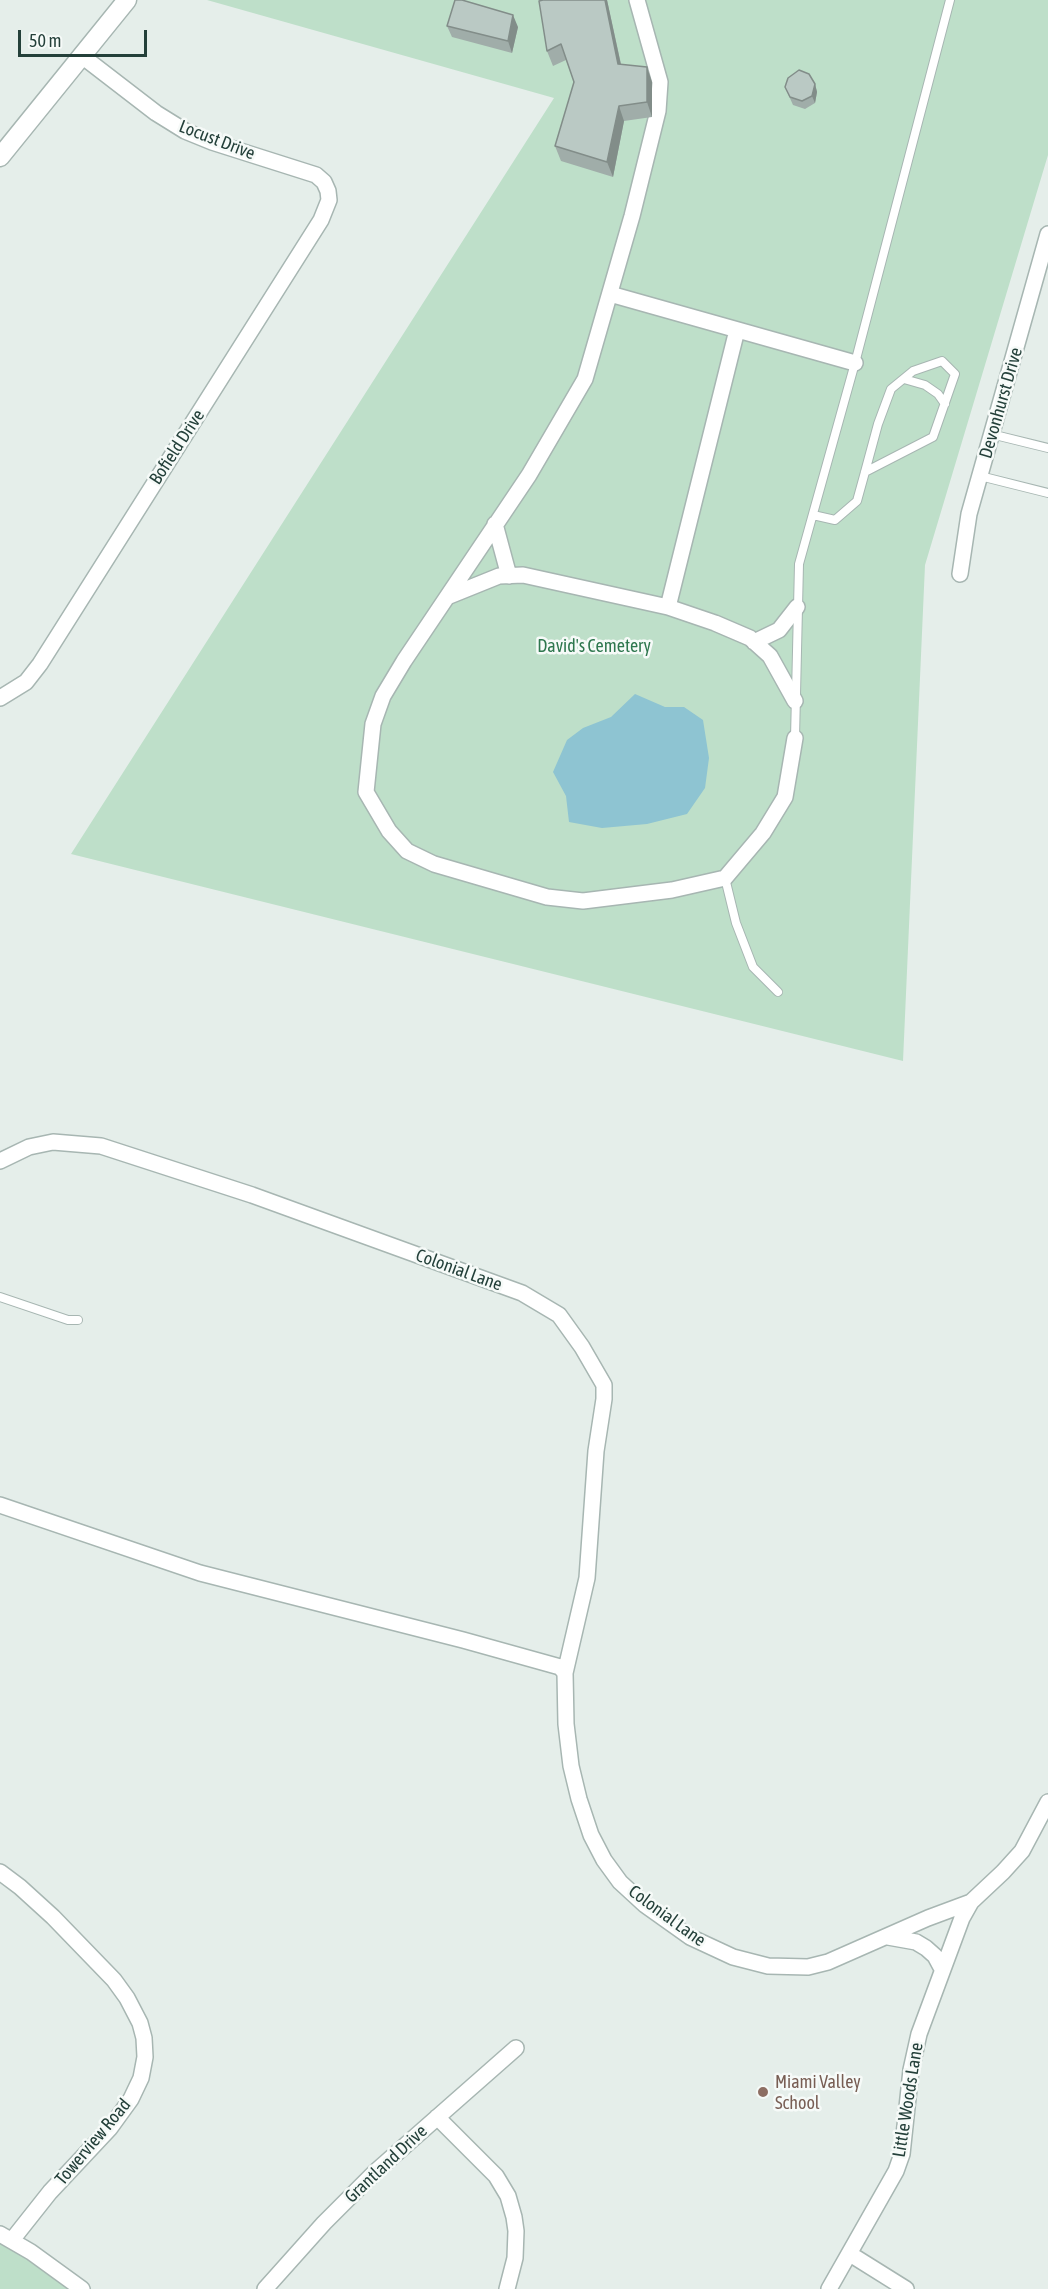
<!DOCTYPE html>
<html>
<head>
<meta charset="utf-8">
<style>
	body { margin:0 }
	#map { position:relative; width:1048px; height:2289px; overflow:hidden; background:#e5eeea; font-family:"Asap Condensed",sans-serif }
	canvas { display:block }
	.scale { position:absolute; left:18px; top:30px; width:129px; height:27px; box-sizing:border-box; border:3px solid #24403a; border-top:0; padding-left:8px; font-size:18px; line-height:21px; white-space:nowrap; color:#24403a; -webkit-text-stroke:4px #f6faf8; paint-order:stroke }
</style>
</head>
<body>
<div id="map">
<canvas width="1048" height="2289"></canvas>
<div class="scale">50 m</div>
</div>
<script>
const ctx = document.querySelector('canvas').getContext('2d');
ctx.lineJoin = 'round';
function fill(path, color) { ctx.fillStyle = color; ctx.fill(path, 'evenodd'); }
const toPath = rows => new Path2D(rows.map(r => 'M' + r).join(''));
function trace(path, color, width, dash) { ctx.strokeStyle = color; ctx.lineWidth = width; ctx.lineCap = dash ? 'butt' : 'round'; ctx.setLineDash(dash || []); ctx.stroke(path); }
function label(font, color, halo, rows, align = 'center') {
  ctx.font = font + ' "Asap Condensed",sans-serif'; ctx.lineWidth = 5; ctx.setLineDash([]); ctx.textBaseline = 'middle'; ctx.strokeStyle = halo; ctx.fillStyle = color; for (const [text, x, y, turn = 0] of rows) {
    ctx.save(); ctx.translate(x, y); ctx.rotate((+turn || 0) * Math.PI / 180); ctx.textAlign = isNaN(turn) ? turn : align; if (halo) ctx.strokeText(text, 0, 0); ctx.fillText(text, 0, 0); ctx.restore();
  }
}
fill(toPath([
	[207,0,1048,0,1048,155,925,565,903,1061,71,854,554,98],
	[0,2241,54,2277,70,2289,0,2289]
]), '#bedfc9');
fill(toPath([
	[635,694,665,707,684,707,703,720,709,758,705,788,687,814,647,824,602,828,569,822,566,796,553,772,567,740,583,728,611,717]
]), '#8ec4d2');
const service = toPath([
	[904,379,925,385,938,394,945,404],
	[991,434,1048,448],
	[980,476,1048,493],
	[813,515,835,520,857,501,865,472,878,424,891,389,913,371,942,361,955,374,933,437,865,472],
	[795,738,799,564,855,363,950,0],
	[725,878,736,923,753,967,778,992],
	[0,1297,68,1320,78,1320]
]);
const minor = toPath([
	[637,0,660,82,658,111,632,216,585,379,529,475,404,661,383,696,373,724,366,792,389,831,407,851,434,864,547,897,583,901,672,890,725,878,763,833,785,797,795,738],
	[610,294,855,363],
	[495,524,509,576],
	[960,574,969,514,1048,234],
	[447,597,499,576,523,575,668,607,715,623,750,638,770,656,795,701],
	[668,607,737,330],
	[754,642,779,630,797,607],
	[0,698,26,682,40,664,321,220,329,200,328,191,324,182,316,175,212,142,185,131,156,113,82,56],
	[0,1161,29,1147,53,1142,101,1146,252,1195,522,1293,559,1315,582,1347,604,1385,604,1399,596,1451,587,1578,565,1673,566,1724,571,1766,579,1799,591,1835,604,1860,620,1882,645,1905,690,1937,733,1957,768,1966,808,1967,828,1962,928,1918,971,1902,1003,1872,1022,1851,1048,1802],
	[0,1505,200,1573,463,1640,560,1667,565,1673],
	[0,1872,20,1887,53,1917,114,1980,127,1998,140,2023,144,2038,145,2057,141,2078,131,2099,110,2128,50,2192,12,2240],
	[888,1937,916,1942,926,1948,935,1956,942,1969],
	[437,2117,496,2176,508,2196,514,2217,516,2231,515,2258,507,2289],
	[0,2234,31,2252,82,2289],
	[850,2254,906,2289],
	[265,2289,324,2223,374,2173,516,2048],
	[829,2289,896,2171,902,2154,911,2070,919,2034,962,1918,971,1902]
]);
const tertiary = toPath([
	[0,157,127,0]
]);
trace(service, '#a7b6b2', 10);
trace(minor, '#a7b6b2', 18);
trace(tertiary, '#a7b6b2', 21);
trace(service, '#fff', 8);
trace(minor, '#fff', 15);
trace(tertiary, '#fff', 18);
fill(toPath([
	[607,0,621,64,652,82,652,117,624,121,613,177,561,161,555,146,574,82,566,60,553,66,547,51],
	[447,26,518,27,512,53,452,37],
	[815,84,817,92,815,103,805,109,793,105,785,87]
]), '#a0ada9');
fill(toPath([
	[605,0,607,0,624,79,618,64],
	[513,15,518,27,512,53,508,41],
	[647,67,652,82,652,117,647,102],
	[815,84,817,92,815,103,812,96],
	[619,106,624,121,613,177,607,162]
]), '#828d89');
const building = toPath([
	[455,0,462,0,513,15,508,41,447,26,455,0],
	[543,0,605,0,618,64,647,67,647,102,619,106,607,162,555,146,574,82,561,44,547,51,539,1,543,0],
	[799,70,809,74,815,84,812,96,802,101,790,97,785,87,788,78,799,70]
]);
fill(building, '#bac9c4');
trace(building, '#828d89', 1.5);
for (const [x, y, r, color] of [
	[763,2092,6,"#8d6e63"]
]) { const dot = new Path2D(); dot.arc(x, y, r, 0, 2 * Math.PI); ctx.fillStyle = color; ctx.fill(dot); trace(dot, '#f6faf8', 2); }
label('18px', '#24403a', '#f6faf8', [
	["Locust Drive",217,140,21],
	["Devonhurst Drive",1001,403,-74],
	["Bofield Drive",177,447,-57],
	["Colonial Lane",459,1270,20],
	["Colonial Lane",667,1916,36],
	["Little Woods Lane",908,2100,-81],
	["Towerview Road",93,2142,-50],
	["Grantland Drive",386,2164,-43]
]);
label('18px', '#2e774e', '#f6faf8', [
	["David's Cemetery",594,646]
]);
label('18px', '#785e54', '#f6faf8', [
	["Miami Valley",775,2082],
	["School",775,2103]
], 'left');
</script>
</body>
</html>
